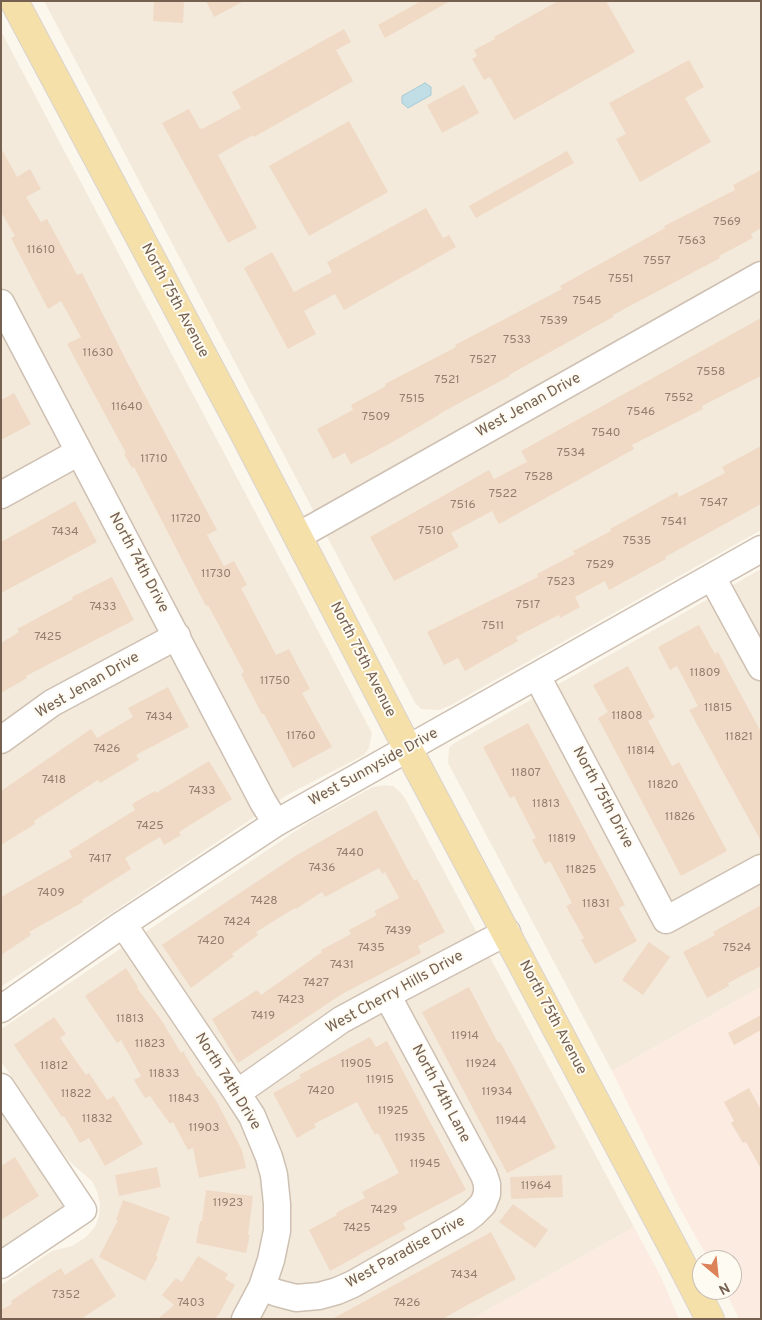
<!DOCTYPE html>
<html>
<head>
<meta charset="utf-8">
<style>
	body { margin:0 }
	#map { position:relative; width:762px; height:1320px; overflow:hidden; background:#fcf7ec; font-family:Overpass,sans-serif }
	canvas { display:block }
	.frame { position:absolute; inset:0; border:2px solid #766150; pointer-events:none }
	.north { position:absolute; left:692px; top:1250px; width:50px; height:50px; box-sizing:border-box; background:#fefbf3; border:1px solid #c8bdb2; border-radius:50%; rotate:152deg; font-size:14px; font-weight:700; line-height:20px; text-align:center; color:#766150 }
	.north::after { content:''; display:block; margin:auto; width:18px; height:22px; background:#dd835a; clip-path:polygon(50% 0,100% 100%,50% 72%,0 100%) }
</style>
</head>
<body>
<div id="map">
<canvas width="762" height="1320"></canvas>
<div class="frame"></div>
<div class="north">N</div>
</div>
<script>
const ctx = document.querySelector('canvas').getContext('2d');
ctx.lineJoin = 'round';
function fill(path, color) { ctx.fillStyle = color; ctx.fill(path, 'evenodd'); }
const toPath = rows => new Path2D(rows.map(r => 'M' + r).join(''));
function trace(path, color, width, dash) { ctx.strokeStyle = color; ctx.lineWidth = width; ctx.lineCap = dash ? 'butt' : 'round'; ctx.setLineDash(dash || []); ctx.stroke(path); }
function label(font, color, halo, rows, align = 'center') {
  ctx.font = font + ' Overpass,sans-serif'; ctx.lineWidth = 4; ctx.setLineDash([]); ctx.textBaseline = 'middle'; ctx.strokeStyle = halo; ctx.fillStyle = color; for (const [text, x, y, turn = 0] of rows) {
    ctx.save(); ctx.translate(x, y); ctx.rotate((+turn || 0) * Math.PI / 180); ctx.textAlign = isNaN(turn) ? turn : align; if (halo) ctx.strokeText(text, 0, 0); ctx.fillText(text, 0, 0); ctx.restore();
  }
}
fill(toPath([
	[44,1,761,1,761,530,451,705,439,710,421,709,415,703],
	[1,31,372,733,369,748,364,755,287,795,1,987],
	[761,569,761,987,612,1071,448,763,449,748,453,744],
	[385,785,393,786,400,792,405,798,634,1227,472,1319,1,1319,1,1285,52,1251,72,1246,86,1237,95,1227,99,1216,100,1205,98,1194,92,1181,72,1164,61,1151,1,1061,1,1029,309,822,373,787],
	[1,1110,60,1196,63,1205,60,1213,1,1254]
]), '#f3eadb');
fill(toPath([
	[761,987,761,1319,739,1319,725,1290,732,1290,732,1260,709,1260,678,1205,612,1071],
	[634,1227,661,1277,679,1319,472,1319]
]), '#fbebe1');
const water = toPath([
	[425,83,431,87,431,95,408,108,402,103,402,96,425,83]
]);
fill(water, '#c1dde5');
trace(water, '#a8cbd6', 1);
fill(toPath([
	[154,1,184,1,183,23,153,21],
	[206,1,244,1,214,17],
	[421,1,450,1,385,38,378,25],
	[558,1,606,1,635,52,514,120,490,77,484,80,472,59,477,56,474,50,495,39,494,37],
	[344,29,351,42,336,50,353,81,254,137,253,135,218,155,257,228,228,243,162,123,189,109,200,129,201,128,202,129,241,108,232,92],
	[689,60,704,87,685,98,711,142,640,182,616,139,626,134,609,103],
	[464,85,479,113,442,133,427,105],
	[349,121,388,192,309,236,269,166],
	[1,148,17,177,30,169,41,189,26,197,41,222,47,219,77,275,82,273,128,364,217,530,207,535,224,566,234,561,247,585,241,588,276,655,289,649,310,689,302,693,332,747,293,768,264,714,262,714,241,674,244,672,208,605,206,606,134,467,132,468,124,454,126,453,67,344,81,337,61,301,48,309,11,238,15,236,1,212],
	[567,151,574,163,476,218,469,206],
	[761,170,761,228,751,234,753,238,719,256,720,258,613,315,613,317,509,375,510,376,439,414,439,415,389,444,351,464,345,453,333,459,317,429,353,410,351,405,386,386,385,384,456,347,455,345,562,289,560,286,665,228,664,226,735,190,733,185],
	[426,208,443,238,449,235,456,247,344,310,335,294,304,311,316,334,288,349,244,268,272,252,294,292,332,272,327,262],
	[761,318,761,376,702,406,703,409,632,445,634,449,499,524,492,511,451,533,459,547,394,581,370,537,489,470,494,479,527,462,521,451],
	[14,393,31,424,1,440,1,400],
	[761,446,761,504,665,557,666,559,609,590,605,581,575,597,580,607,560,618,559,615,516,637,518,641,465,671,458,658,444,665,427,632,538,577,537,574,575,554,573,551,611,531,610,529,677,492,679,497,725,473,722,467],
	[75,501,97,542,1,593,1,542],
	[112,577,134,620,26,676,27,678,1,693,1,643,19,632,17,629,73,599,72,597],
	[699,625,715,654,718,652,761,732,761,841,689,710,698,706,677,666,670,670,658,647],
	[628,666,655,717,648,721,672,766,679,762,727,851,681,876,598,718,608,712,593,685],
	[168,687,189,727,136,755,139,760,100,783,98,780,34,821,35,824,1,845,1,791,91,729,97,738,133,717,128,708],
	[528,723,625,905,619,908,637,941,595,964,581,940,584,938,566,906,572,903,550,861,545,864,532,840,536,838,514,796,510,798,483,747],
	[209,761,232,799,179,832,181,835,164,845,160,837,125,858,131,869,82,900,83,902,29,932,31,935,1,955,1,897,72,857,69,851,135,810,132,804,155,791,156,793],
	[376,810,414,881,417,879,445,932,418,946,421,953,342,994,238,1063,212,1019,257,990,261,995,322,952,321,950,351,934,349,930,377,915,374,911,399,898,385,872,382,874,379,868,325,897,322,892,296,909,295,908,256,932,258,935,232,954,234,956,191,988,162,945,297,855],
	[761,905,761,966,728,983,729,986,707,998,683,952,715,935,713,932],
	[649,942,670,957,643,995,622,980],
	[126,968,138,987,137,988,162,1021,181,1053,183,1051,198,1077,199,1076,217,1102,242,1150,246,1168,199,1178,193,1148,188,1150,173,1122,170,1124,150,1096,145,1098,134,1080,141,1076,121,1040,117,1043,85,996],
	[469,987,498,1043,500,1042,515,1069,556,1148,507,1173,422,1012],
	[761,1015,761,1030,734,1045,728,1033],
	[54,1017,66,1034,60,1038,86,1075,89,1073,107,1100,114,1096,143,1144,105,1166,89,1138,80,1143,64,1116,62,1117,14,1045],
	[370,1037,376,1047,387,1041,466,1190,403,1223,406,1229,330,1271,309,1230,337,1215,336,1213,365,1198,362,1192,399,1173,378,1133,375,1135,357,1102,314,1124,316,1127,297,1138,273,1093,301,1078,299,1075],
	[749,1088,761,1110,761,1169,746,1142,743,1143,731,1123,734,1121,724,1102],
	[15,1157,39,1196,1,1220,1,1166],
	[157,1167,161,1187,119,1196,115,1175],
	[562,1175,563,1197,511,1199,510,1177],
	[206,1190,253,1196,248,1235,250,1235,246,1253,196,1243,200,1221,202,1221],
	[123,1200,170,1217,156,1256,158,1257,145,1281,99,1257,118,1220,116,1220],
	[513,1204,548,1230,535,1248,499,1222],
	[491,1232,516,1279,460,1309,443,1319,332,1319],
	[198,1256,228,1274,225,1279,235,1285,219,1314,215,1319,158,1319,174,1305,162,1295,176,1278,182,1282],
	[92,1258,116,1296,81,1319,1,1319,1,1310,12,1304,11,1301,42,1280,61,1268,65,1275]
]), '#f0dac6');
const minor = toPath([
	[1,303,263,802,276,823],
	[1,495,79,452],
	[298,536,761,275],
	[712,577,761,667],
	[537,676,666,920,761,868],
	[1,740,52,703,177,636],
	[123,924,237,1093,252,1116,269,1157,274,1175,277,1204,277,1231,271,1260,262,1287,245,1319],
	[1,1009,123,924,276,823,761,549],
	[1,1087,83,1210,1,1265],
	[237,1093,341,1020,387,995,507,932],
	[262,1287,277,1293,296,1298,319,1296,337,1291,353,1284,465,1220,473,1214,483,1204,487,1194,487,1184,484,1175,387,995]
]);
const major = toPath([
	[14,1,242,429,408,749,677,1255,710,1319]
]);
trace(minor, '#cec0b2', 29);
trace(major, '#d9d3ce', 30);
trace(minor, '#fff', 26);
trace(major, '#f5e0aa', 28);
label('12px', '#947f6e', null, [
	["7569",727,223],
	["7563",692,242],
	["11610",41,251],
	["7557",657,262],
	["7551",621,280],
	["7545",587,302],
	["7539",554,322],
	["7533",517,341],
	["11630",98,354],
	["7527",483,361],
	["7558",711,373],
	["7521",447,381],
	["7552",679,399],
	["7515",412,400],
	["11640",127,408],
	["7546",641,413],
	["7509",376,418],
	["7540",606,434],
	["7534",571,454],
	["11710",154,460],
	["7528",539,478],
	["7522",503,495],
	["7547",714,504],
	["7516",463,506],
	["11720",186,520],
	["7541",674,523],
	["7510",431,532],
	["7434",65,533],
	["7535",637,542],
	["7529",600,566],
	["11730",216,575],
	["7523",561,583],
	["7517",528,606],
	["7433",103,608],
	["7511",493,627],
	["7425",48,638],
	["11809",705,674],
	["11750",275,682],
	["11815",718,709],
	["11808",627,717],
	["7434",159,718],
	["11760",301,737],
	["11821",739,738],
	["7426",107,750],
	["11814",641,752],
	["11807",526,774],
	["7418",54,781],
	["11820",663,786],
	["7433",202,792],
	["11813",546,805],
	["11826",680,818],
	["7425",150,827],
	["11819",562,840],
	["7440",350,854],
	["7417",100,860],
	["7436",322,869],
	["11825",581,871],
	["7409",51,894],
	["7428",264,902],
	["11831",596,905],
	["7424",237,923],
	["7439",398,932],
	["7420",211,942],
	["7435",371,949],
	["7524",737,949],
	["7431",342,966],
	["7427",316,984],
	["7423",291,1001],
	["7419",263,1017],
	["11813",130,1020],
	["11914",465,1037],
	["11823",150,1045],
	["11905",356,1065],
	["11924",481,1065],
	["11812",54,1067],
	["11833",164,1075],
	["11915",380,1081],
	["7420",321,1092],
	["11934",497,1093],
	["11822",76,1095],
	["11843",184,1100],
	["11925",393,1112],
	["11832",97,1120],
	["11944",511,1122],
	["11903",204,1129],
	["11935",410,1139],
	["11945",425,1165],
	["11964",536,1187],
	["11923",228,1204],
	["7429",384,1211],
	["7425",357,1229],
	["7434",464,1276],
	["7352",66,1296],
	["7403",191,1304],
	["7426",407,1304]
]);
label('15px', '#766150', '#fefbf3', [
	["North 75th Avenue",174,301,62],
	["West Jenan Drive",529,406,-29],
	["North 74th Drive",138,563,62],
	["North 75th Avenue",362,660,63],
	["West Jenan Drive",88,686,-30],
	["West Sunnyside Drive",374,768,-29],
	["North 75th Drive",602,798,62],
	["West Cherry Hills Drive",395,993,-29],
	["North 75th Avenue",552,1018,62],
	["North 74th Drive",227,1082,58],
	["North 74th Lane",440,1094,62],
	["West Paradise Drive",406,1253,-29]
]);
</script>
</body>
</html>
